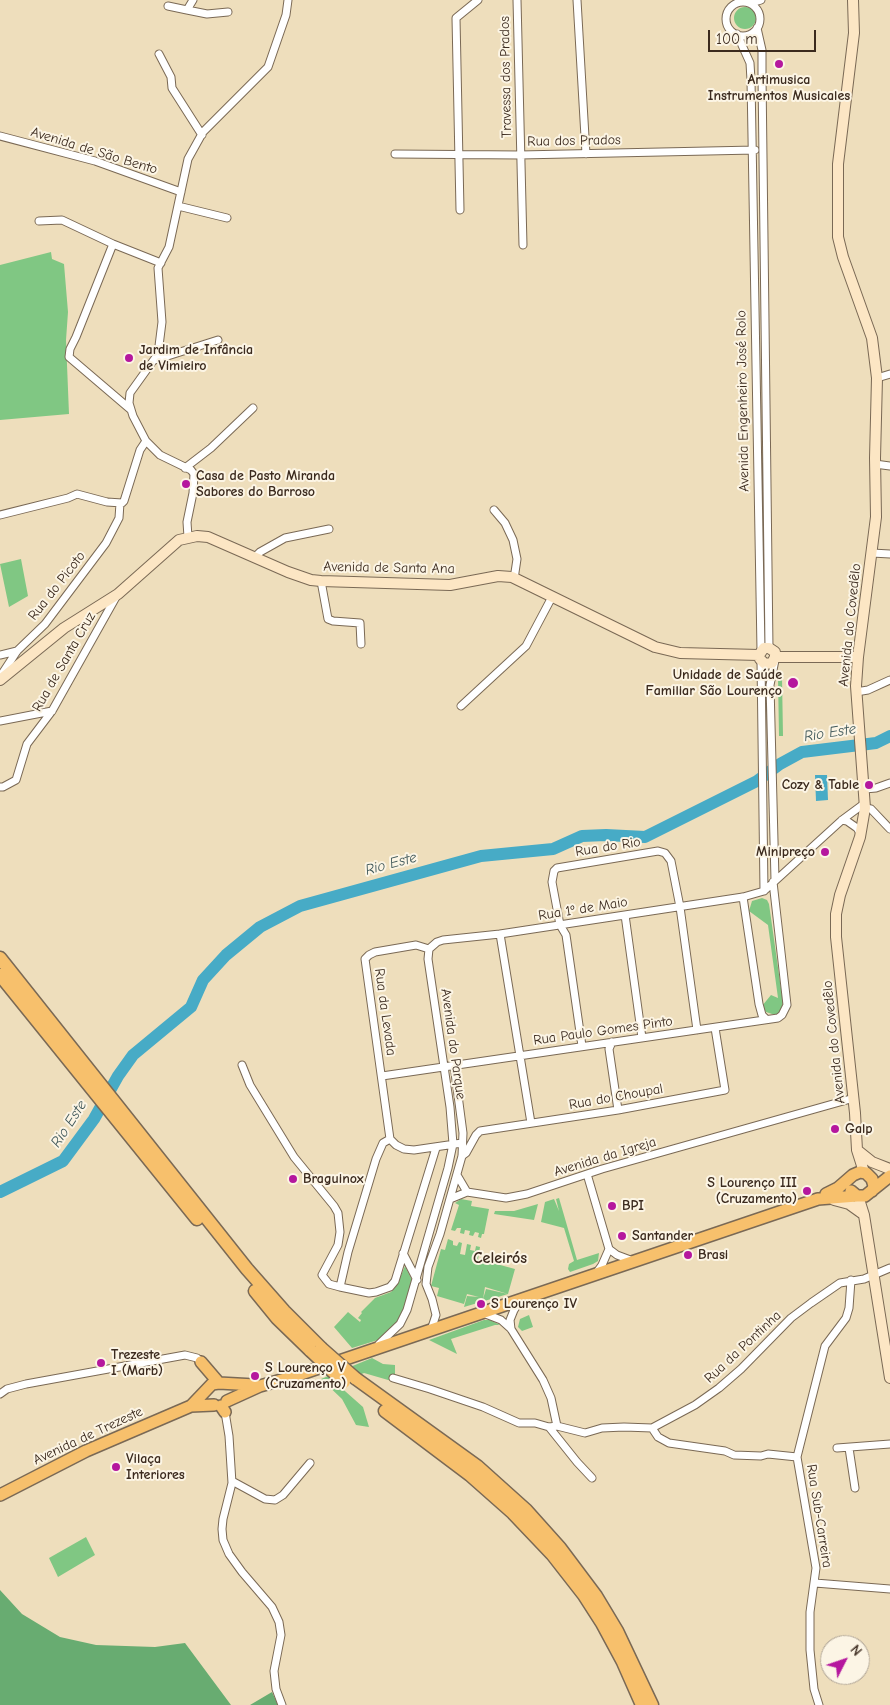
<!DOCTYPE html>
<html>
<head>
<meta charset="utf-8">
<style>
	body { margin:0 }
	#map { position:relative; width:890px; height:1705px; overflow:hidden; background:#eedebc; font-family:"Comic Neue",sans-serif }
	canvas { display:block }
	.north { position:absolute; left:820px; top:1635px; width:50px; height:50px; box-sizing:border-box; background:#fcf5e5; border:1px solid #afa495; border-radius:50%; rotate:49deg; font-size:14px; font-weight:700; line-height:20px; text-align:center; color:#3b2a1e }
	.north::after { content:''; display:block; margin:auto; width:18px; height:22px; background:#b5179e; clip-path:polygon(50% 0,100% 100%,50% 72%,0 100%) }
	.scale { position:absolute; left:708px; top:30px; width:108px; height:22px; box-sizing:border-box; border:2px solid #3b2a1e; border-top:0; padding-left:6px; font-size:15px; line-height:18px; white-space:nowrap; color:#3b2a1e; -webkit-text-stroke:4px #fcf5e5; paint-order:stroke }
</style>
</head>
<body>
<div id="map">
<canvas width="890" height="1705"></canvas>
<div class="north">N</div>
<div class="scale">100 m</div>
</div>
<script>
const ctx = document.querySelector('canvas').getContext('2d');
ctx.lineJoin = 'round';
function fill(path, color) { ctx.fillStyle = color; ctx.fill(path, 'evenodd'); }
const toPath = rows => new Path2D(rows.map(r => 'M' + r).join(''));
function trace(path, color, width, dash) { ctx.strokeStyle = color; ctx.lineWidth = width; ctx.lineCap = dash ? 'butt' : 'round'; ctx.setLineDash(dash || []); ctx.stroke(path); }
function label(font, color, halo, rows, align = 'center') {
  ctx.font = font + ' "Comic Neue",sans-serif'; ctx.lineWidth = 4; ctx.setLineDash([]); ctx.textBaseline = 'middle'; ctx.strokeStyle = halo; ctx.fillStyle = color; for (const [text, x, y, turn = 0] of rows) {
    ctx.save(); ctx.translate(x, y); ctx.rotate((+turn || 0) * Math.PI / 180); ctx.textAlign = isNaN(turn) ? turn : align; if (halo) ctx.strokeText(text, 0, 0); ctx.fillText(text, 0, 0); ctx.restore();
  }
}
fill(toPath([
	'734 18a11 11 0 1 1 22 0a11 11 0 1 1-22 0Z',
	[51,252,52,259,64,264,68,312,66,340,69,414,0,420,0,265],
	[21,559,28,596,9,607,0,564],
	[778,677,782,677,783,736,779,736],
	[762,898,767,900,769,904,783,1003,781,1009,778,1014,772,1014,766,1012,762,1006,771,995,778,998,768,925,749,911,752,901],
	[559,1198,577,1260,599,1253,598,1261,593,1264,570,1272,568,1269,569,1264,574,1261,564,1228,541,1222,545,1202,554,1199,559,1211,556,1199],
	[461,1199,472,1201,471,1206,489,1209,484,1234,482,1234,481,1238,478,1237,479,1233,475,1232,473,1236,469,1235,470,1231,465,1230,464,1234,460,1233,461,1228,457,1228,455,1231,451,1230,459,1205,455,1203],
	[538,1204,534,1220,494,1214,495,1211,514,1211],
	[448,1239,453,1241,453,1245,457,1246,459,1242,462,1243,460,1254,465,1255,467,1244,471,1245,470,1250,475,1251,476,1246,480,1247,478,1259,515,1269,508,1294,485,1287,483,1299,486,1289,508,1294,464,1307,467,1296,479,1297,467,1294,464,1304,437,1296,439,1288,431,1286,441,1249,445,1250],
	[405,1266,412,1280,405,1308,401,1318,386,1335,378,1340,352,1348,334,1327,348,1312,360,1322,361,1320,358,1318,362,1313,361,1312,375,1298,391,1292,397,1285],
	[529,1315,533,1327,522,1331,518,1327,520,1319],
	[484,1320,490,1320,500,1325,495,1325,451,1339,457,1354,429,1340],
	[372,1358,383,1364,395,1365,395,1382,364,1373,337,1384,363,1407,369,1427,356,1425,342,1399,321,1379],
	[86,1537,95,1555,58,1577,49,1558]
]), '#80c783');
fill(toPath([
	[0,1590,22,1614,60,1637,96,1645,155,1647,185,1643,231,1705,0,1705],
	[272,1692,278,1705,250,1705]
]), '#68ac71');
fill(toPath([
	[815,775,827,775,828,800,816,801]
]), '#47abc6');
trace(toPath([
	[0,1192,63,1161,94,1119,118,1076,133,1055,191,1007,203,980,226,955,260,927,300,906,481,856,553,849,582,836,606,835,645,837,757,781,780,764,802,752,876,743,890,736]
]), '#47abc6', 12);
const street = toPath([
	[193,0,187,10,207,14,228,12],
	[517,0,523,245],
	[577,0,586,154],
	'726 19a17 17 0 1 1 34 0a17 17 0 1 1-34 0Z',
	[750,3,761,0],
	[168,6,187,10],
	[757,28,762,50,762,76,769,648],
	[737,34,750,63,751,80,761,650],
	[159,54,171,77,172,88,202,135],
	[0,136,95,161,181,192],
	[395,154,520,155,755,150],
	[178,206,227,218],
	[460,210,456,18,478,0],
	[39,221,62,220,113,244,161,263],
	[113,244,76,337,70,349,69,357,130,409],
	[155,360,218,340],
	[877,378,890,374],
	[875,464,890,466],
	[185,468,211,448,253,408],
	[494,510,505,523,513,540,517,559,514,579],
	[0,515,68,498,77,494,107,502,122,503,124,501,140,450,146,441],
	[188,537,187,522,193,493,194,474,191,470,160,455,146,441,133,416,129,403,130,393,158,354,162,322,158,268,169,247,188,159,203,132,268,67,286,15,288,0],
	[872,553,890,554],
	[255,557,260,552,285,538,329,529],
	[321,581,328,619,333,621,360,623,361,644],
	[0,655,17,651],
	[775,660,770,685,775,880],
	[761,661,764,891],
	[0,677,17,651,45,624,106,543,119,518,120,503],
	[856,692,868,690,890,680],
	[461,706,526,646,552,597],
	[0,721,52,711],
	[0,787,3,787,16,780,27,744,52,711,116,597],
	[865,789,876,788,890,783],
	[865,808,871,809,890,829],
	[842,820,847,821,857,828,861,834],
	[743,897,759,1004,762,1015,766,1019],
	[625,915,642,1038],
	[500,934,531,1123],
	[429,949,437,942,443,940,500,934,743,897,764,891,842,820,865,803],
	[429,949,416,945,375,952,369,955,365,959,390,1139,396,1145,404,1149,414,1150,462,1143],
	[612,1042,609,1049,618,1110],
	[582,1046,566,935,560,925,552,882,554,871,557,868,658,851,665,853,671,861,680,907,697,1030],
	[242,1065,250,1085,294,1157,334,1206,338,1213,340,1232,338,1245,322,1275,329,1284,340,1287],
	[382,1076,778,1018,782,1015,787,1005,773,882],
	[390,1139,383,1143,376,1159,348,1252,340,1287,369,1293,376,1292,390,1287,395,1281,436,1148],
	[462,1156,466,1153,476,1135,480,1131,618,1110,725,1090,715,1028],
	[587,1174,609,1249,602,1265,597,1272],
	[457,1175,467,1192],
	[450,1199,467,1192,506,1198,527,1194,602,1169,854,1098],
	[609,1249,617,1255,633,1261],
	[403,1253,417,1280],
	[483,1313,501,1320,511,1329,543,1380,551,1398,557,1426],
	[511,1329,510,1320,514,1310,521,1299],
	[431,1330,436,1315,432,1299,426,1284,428,1267,440,1234,462,1156,463,1133,454,1065],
	[379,1344,400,1324,407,1310,448,1168,453,1144,450,1107,428,959,429,949],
	[393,1378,430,1389,483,1407,519,1423,535,1423,549,1427,557,1426,585,1433,602,1428,624,1427,652,1428,695,1405,719,1388,741,1369,791,1318,811,1303,840,1283,864,1279,890,1268],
	[0,1394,7,1389,26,1384,185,1355,197,1358,201,1362],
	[225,1412,229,1436,232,1483,223,1519,222,1529,223,1540,229,1554,242,1572,272,1607,279,1622,281,1635,274,1671,276,1689,282,1705],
	[549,1427,577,1462,592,1478],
	[652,1428,658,1437,669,1443,725,1451,734,1455,761,1456,768,1454,797,1457],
	[837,1448,890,1444],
	[849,1448,855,1488],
	[232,1481,265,1499,275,1500,283,1495,310,1463],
	[815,1583,890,1589],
	[819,1705,814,1689,810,1650,810,1612,816,1568,797,1457,825,1346,846,1318,849,1308,851,1280]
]);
const secondary = toPath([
	[853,0,854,33,838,164,838,237,843,257,872,338,877,378,875,458,876,517,858,657,856,686,865,808,860,837,840,895,836,914,836,937,855,1113,857,1150,864,1172],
	[759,655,764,648,769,648,775,652,775,657],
	[759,655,760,659,765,664,772,663,775,657],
	[775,657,858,657],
	[0,680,64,628,118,594,179,540,197,536,208,537,288,572,311,580,321,581,450,585,498,576,512,577,655,647,680,653,759,655],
	[857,1150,872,1162,890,1169],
	[858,1196,864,1215,890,1378],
	[834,1200,849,1204,863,1214]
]);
const primary = toPath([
	[851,1191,857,1196,865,1196,890,1176],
	[826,1194,838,1188,853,1175,860,1172,866,1173,872,1179,874,1186,872,1191],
	[201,1362,219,1383],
	[227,1401,260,1386,292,1377,372,1350,818,1199,857,1196],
	[191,1406,212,1384,219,1383,255,1385],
	[221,1406,225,1412],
	[0,1495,86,1451,191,1406,214,1405]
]);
const highway = toPath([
	[0,958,247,1269,284,1311,321,1348],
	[0,975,197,1219],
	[255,1291,277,1318,311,1351],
	[355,1378,477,1466,526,1510,560,1548,596,1596,617,1631,652,1705],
	[385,1411,470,1475,513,1513,552,1554,584,1595,602,1623,623,1662,642,1705]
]);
trace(street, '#7a6955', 9);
trace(secondary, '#7a6955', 12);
trace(primary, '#7a6955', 14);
trace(highway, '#7a6955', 15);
trace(street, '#fff', 7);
trace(secondary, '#fce6c4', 10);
trace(primary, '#f7c06c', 11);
trace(highway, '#f7c06c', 12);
const highwayBridge = toPath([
	[321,1348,355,1378],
	[311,1351,344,1382]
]);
trace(highwayBridge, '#7a6955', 15, []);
trace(highwayBridge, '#f7c06c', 12);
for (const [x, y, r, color] of [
	[779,64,5,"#b5179e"],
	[129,358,5,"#b5179e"],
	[186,484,5,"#b5179e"],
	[793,683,6,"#b5179e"],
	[869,785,5,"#b5179e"],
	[825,852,5,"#b5179e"],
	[835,1129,5,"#b5179e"],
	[293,1179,5,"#b5179e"],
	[807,1191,5,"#b5179e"],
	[612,1206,5,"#b5179e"],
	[622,1236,5,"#b5179e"],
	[688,1255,5,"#b5179e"],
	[481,1304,5,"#b5179e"],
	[101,1363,5,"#b5179e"],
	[255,1376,5,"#b5179e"],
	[116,1467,5,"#b5179e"]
]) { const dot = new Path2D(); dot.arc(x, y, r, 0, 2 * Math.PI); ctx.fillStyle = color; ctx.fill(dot); trace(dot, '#fcf5e5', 2); }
label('14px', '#3b2a1e', '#fcf5e5', [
	["Travessa dos Prados",506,77,-91],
	["Rua dos Prados",574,141,-1],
	["Avenida de São Bento",94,151,17],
	["Avenida Engenheiro José Rolo",743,401,-91],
	["Avenida de Santa Ana",389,568,1],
	["Rua do Picoto",57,586,-52],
	["Avenida do Covedêlo",850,625,-84],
	["Rua de Santa Cruz",64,662,-60],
	["Rua do Rio",608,847,-9],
	["Rua 1º de Maio",583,909,-9],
	["Rua da Levada",385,1012,82],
	["Rua Paulo Gomes Pinto",603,1031,-8],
	["Avenida do Covedêlo",834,1042,-96],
	["Avenida do Parque",453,1044,82],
	["Rua do Choupal",616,1097,-10],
	["Avenida da Igreja",605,1157,-17],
	["Rua da Pontinha",743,1347,-43],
	["Avenida de Trezeste",88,1436,-25],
	["Rua Sub-Carreira",819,1516,81]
]);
label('bold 14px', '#3b2a1e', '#fcf5e5', [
	["Artimusica",779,80,"center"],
	["Instrumentos Musicales",779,96,"center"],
	["Jardim de Infância",139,350],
	["de Vimieiro",139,366],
	["Casa de Pasto Miranda",196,476],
	["Sabores do Barroso",196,492],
	["Unidade de Saúde",782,675,"right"],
	["Familiar São Lourenço",782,691,"right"],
	["Cozy & Table",859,785,"right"],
	["Minipreço",815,852,"right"],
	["Galp",845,1129],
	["Braguinox",303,1179],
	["S Lourenço III",797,1183,"right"],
	["(Cruzamento)",797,1199,"right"],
	["BPI",622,1206],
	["Santander",632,1236],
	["Brasi",698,1255],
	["S Lourenço IV",491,1304],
	["Trezeste",111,1355],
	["I (Marb)",111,1371],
	["S Lourenço V",265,1368],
	["(Cruzamento)",265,1384],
	["Vilaça",126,1459],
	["Interiores",126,1475]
], 'left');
label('italic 15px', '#3f5759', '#fcf5e5', [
	["Rio Este",830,733,-9],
	["Rio Este",391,864,-15],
	["Rio Este",69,1124,-57]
]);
label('bold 16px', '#3b2a1e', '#fcf5e5', [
	["Celeirós",500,1258]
]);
</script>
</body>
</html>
